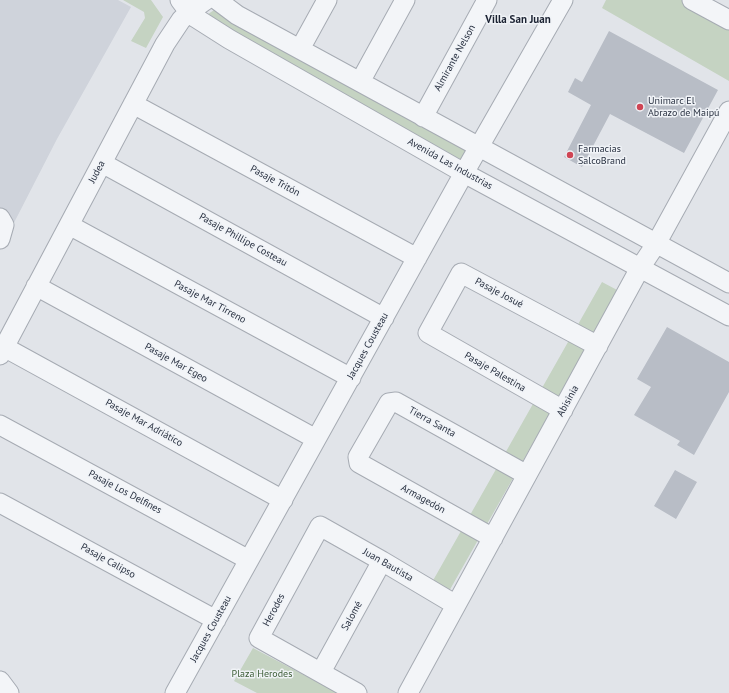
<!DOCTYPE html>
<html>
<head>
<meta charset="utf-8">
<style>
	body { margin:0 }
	canvas { display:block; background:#e1e4e9 }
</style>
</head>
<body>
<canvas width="729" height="693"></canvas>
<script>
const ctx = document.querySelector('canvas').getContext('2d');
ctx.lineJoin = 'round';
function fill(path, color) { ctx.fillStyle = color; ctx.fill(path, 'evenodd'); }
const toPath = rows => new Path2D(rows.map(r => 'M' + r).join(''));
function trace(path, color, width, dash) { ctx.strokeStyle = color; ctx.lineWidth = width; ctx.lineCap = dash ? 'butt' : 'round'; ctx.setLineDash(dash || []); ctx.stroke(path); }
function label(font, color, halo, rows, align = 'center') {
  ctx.font = font + ' "PT Sans",sans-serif'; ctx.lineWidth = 3; ctx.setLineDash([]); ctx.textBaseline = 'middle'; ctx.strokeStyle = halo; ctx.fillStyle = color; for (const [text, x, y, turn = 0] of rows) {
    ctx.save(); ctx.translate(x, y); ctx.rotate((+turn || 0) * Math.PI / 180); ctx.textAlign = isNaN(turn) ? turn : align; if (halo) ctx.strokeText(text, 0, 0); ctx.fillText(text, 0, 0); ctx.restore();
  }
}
fill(toPath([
	[0,0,118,0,131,7,57,139,0,250]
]), '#cfd3db');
fill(toPath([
	[123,0,151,0,163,17,146,48,131,41,145,18,144,12],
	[606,0,682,0,729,26,729,81,602,8],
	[214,10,237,25,470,151,462,164,204,17],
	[602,282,619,291,448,593,431,584],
	[253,648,338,693,257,693,234,681]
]), '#c5d3c2');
fill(toPath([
	[609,31,718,90,684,153,610,114,582,167,564,157,591,105,568,92,575,78,582,82],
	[667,327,729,362,729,392,694,455,677,445,680,441,634,415,651,387,637,379],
	[675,470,697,482,676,519,654,506]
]), '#b8bdc6');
const minor = toPath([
	[180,0,189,12,196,18,229,39,464,173,729,316],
	[217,0,237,15,729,283],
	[692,0,729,20],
	[300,49,327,0],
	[360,82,405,0],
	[133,104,417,258],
	[423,117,487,0],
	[102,163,384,318],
	[0,218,4,225,0,239],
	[69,225,351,378],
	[36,286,316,439],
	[4,347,283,500],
	[0,355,165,44,181,20,189,12,206,0],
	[563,410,428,333,461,273,598,346],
	[0,425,249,560],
	[0,503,216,620],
	[493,538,359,463,358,457,389,403,396,402,527,475],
	[321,672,382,561],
	[0,681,9,693],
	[175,693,464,173,563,0],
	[357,693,259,638,320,526,382,561,456,605],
	[408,693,640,268,656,244,729,111]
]);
trace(minor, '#a6abb3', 21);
trace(minor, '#f3f5f8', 19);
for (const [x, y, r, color] of [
	[640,107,4,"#cf4554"],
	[570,155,4,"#cf4554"]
]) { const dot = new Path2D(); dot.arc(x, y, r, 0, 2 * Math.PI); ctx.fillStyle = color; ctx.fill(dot); trace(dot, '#f0f3f7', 1.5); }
label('10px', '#293141', '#f0f3f7', [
	["Almirante Nelson",455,58,-61],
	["Avenida Las Industrias",450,164,29],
	["Judea",97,172,-62],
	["Pasaje Tritón",275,181,28],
	["Pasaje Phillipe Costeau",243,240,29],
	["Pasaje Josué",499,293,28],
	["Pasaje Mar Tirreno",210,302,28],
	["Jacques Cousteau",368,346,-61],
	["Pasaje Mar Egeo",176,363,29],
	["Pasaje Palestina",495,372,30],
	["Abisinia",568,401,-61],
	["Tierra Santa",432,422,29],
	["Pasaje Mar Adriático",144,423,29],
	["Pasaje Los Delfines",125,492,28],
	["Armagedón",423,499,29],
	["Pasaje Calipso",108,561,29],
	["Juan Bautista",388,565,30],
	["Herodes",274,610,-62],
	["Salomé",352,616,-61],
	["Jacques Cousteau",211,629,-61]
]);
label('10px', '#293141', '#f0f3f7', [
	["Unimarc El",648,101],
	["Abrazo de Maipú",648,113],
	["Farmacias",578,149],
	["SalcoBrand",578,161]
], 'left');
label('10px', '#3c5d36', '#f0f3f7', [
	["Plaza Herodes",262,674]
]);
label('bold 11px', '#1b2232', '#f0f3f7', [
	["Villa San Juan",518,20]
]);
</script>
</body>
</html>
